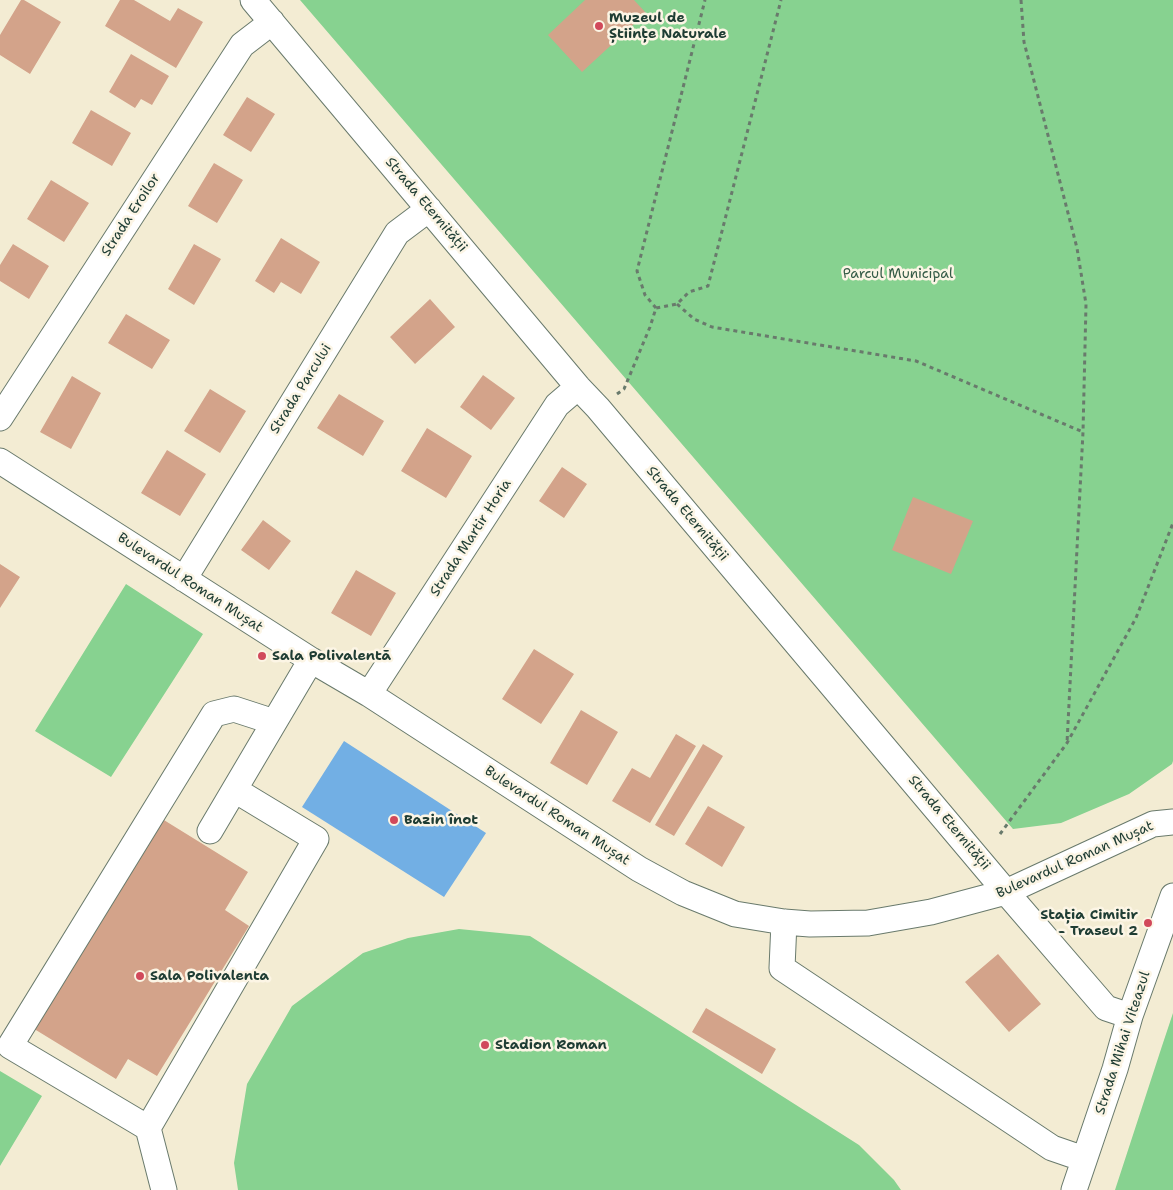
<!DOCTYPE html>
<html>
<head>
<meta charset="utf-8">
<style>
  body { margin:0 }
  canvas { display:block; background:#f3ecd3 }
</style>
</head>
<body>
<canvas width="1173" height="1190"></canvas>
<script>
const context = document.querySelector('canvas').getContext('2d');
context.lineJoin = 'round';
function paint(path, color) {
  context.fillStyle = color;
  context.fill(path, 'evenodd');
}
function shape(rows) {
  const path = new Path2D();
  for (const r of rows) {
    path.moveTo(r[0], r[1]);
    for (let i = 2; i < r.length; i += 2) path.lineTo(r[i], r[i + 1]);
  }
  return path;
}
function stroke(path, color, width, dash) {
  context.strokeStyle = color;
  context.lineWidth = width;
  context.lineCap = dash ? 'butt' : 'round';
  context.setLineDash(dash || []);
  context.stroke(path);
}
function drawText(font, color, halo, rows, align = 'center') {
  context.font = font + ' "Shantell Sans",sans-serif';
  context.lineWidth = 5;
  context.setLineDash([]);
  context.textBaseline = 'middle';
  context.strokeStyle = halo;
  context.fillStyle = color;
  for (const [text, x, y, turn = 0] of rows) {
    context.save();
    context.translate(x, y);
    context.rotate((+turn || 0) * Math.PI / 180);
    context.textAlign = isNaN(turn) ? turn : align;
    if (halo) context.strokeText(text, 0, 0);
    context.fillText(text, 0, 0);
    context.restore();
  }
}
paint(shape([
  [300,0,1173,0,1173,761,1172,764,1129,794,1061,823,1013,829],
  [126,584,203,634,111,777,35,731],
  [459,929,530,936,859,1145,894,1180,901,1190,238,1190,234,1163,247,1084,292,1006,363,953,408,938],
  [1173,1013,1173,1190,1115,1190,1162,1046],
  [0,1071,42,1096,0,1166]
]), '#87d290');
paint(shape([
  [344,741,486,833,444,897,302,807]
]), '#72afe4');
paint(shape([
  [21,0,24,0,61,22,30,74,0,55,0,35],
  [120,0,134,0,170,21,178,8,203,22,176,68,105,26],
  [585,0,634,0,646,13,582,72,548,35],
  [131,54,169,76,152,105,141,99,135,108,109,92],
  [247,97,275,114,251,152,223,135],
  [91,110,131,133,112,166,72,143],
  [214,163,243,180,217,223,188,206],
  [51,180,89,203,64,242,27,219],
  [281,238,320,262,301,294,281,282,274,293,255,281],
  [13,244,49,266,29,299,0,281,0,265],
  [194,244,221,259,194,305,168,289],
  [430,299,455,327,415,364,390,337],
  [126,314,170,340,152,369,108,343],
  [483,375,515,398,491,430,460,407],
  [72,376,101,393,71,449,40,432],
  [210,389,246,411,220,453,184,431],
  [339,394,384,421,363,456,317,428],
  [427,428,472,456,446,498,401,471],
  [167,450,206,474,180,516,141,493],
  [562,467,587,484,564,518,539,501],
  [913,497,973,521,951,574,892,550],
  [263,520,291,541,269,570,241,550],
  [0,564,20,577,0,608],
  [356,570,396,593,371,636,331,613],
  [534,649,574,674,541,724,502,699],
  [581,710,618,732,587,785,550,763],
  [676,734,696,746,650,823,612,801,632,768,650,778],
  [703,744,723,756,674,836,655,825],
  [708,806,745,827,722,867,685,844],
  [159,817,248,872,225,910,249,926,157,1076,128,1059,116,1079,31,1027],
  [998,954,1041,1004,1009,1032,965,982],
  [706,1008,776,1049,762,1074,692,1032]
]), '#d3a38a');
const minor = shape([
  [253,0,578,387,598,408,1006,892,1106,1008,1130,1016],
  [0,418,242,45,272,22],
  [0,461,311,660,369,694,639,869,683,893,735,914,784,922,810,924,868,923,931,912,1006,892,1153,824,1173,822],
  [184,579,397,233,429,209],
  [369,694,557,405,578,387],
  [235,790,316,839,148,1128,10,1046,214,714,234,709,274,722],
  [210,831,311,660],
  [784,922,782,968,1052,1148,1084,1159],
  [148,1128,164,1190],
  [1074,1190,1115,1069,1130,1016,1173,896]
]);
stroke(minor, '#697a6c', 27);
stroke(shape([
  [1021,0,1024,42,1077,248,1086,304,1083,432,1067,743],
  [677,304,694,319,712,327,916,361,1083,432],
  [656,308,645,295,637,271,705,0],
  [617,394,624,389,650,327,656,308,677,304,689,292,708,286,781,0],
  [1000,834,1067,743,1136,618,1173,523]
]), '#697a6c', 3, [4, 4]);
stroke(minor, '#fff', 25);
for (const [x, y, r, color] of [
  [599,26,5,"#d1495b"],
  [262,656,5,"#d1495b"],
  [394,820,5,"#d1495b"],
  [1148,923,5,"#d1495b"],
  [140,976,5,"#d1495b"],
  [485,1045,5,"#d1495b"]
]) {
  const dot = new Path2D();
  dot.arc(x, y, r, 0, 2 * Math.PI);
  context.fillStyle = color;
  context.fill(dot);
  stroke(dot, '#fcf5e5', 2);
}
drawText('bold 14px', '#1f3d34', '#fcf5e5', [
  ["Muzeul de",609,18],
  ["Științe Naturale",609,34],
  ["Sala Polivalentă",272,656],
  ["Bazin înot",404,820],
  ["Stația Cimitir",1138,915,"right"],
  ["- Traseul 2",1138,931,"right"],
  ["Sala Polivalenta",150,976],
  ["Stadion Roman",495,1045]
], 'left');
drawText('14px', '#1f3d34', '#fcf5e5', [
  ["Strada Eternității",426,205,50],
  ["Strada Eroilor",131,215,-57],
  ["Strada Parcului",301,389,-58],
  ["Strada Eternității",687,514,50],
  ["Strada Martir Horia",471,538,-57],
  ["Bulevardul Roman Mușat",190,583,33],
  ["Bulevardul Roman Mușat",557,816,33],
  ["Strada Eternității",949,823,50],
  ["Bulevardul Roman Mușat",1075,860,-24],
  ["Strada Mihai Viteazul",1123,1043,-72]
]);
drawText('14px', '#345b46', '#fcf5e5', [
  ["Parcul Municipal",898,274]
]);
</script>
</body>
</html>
